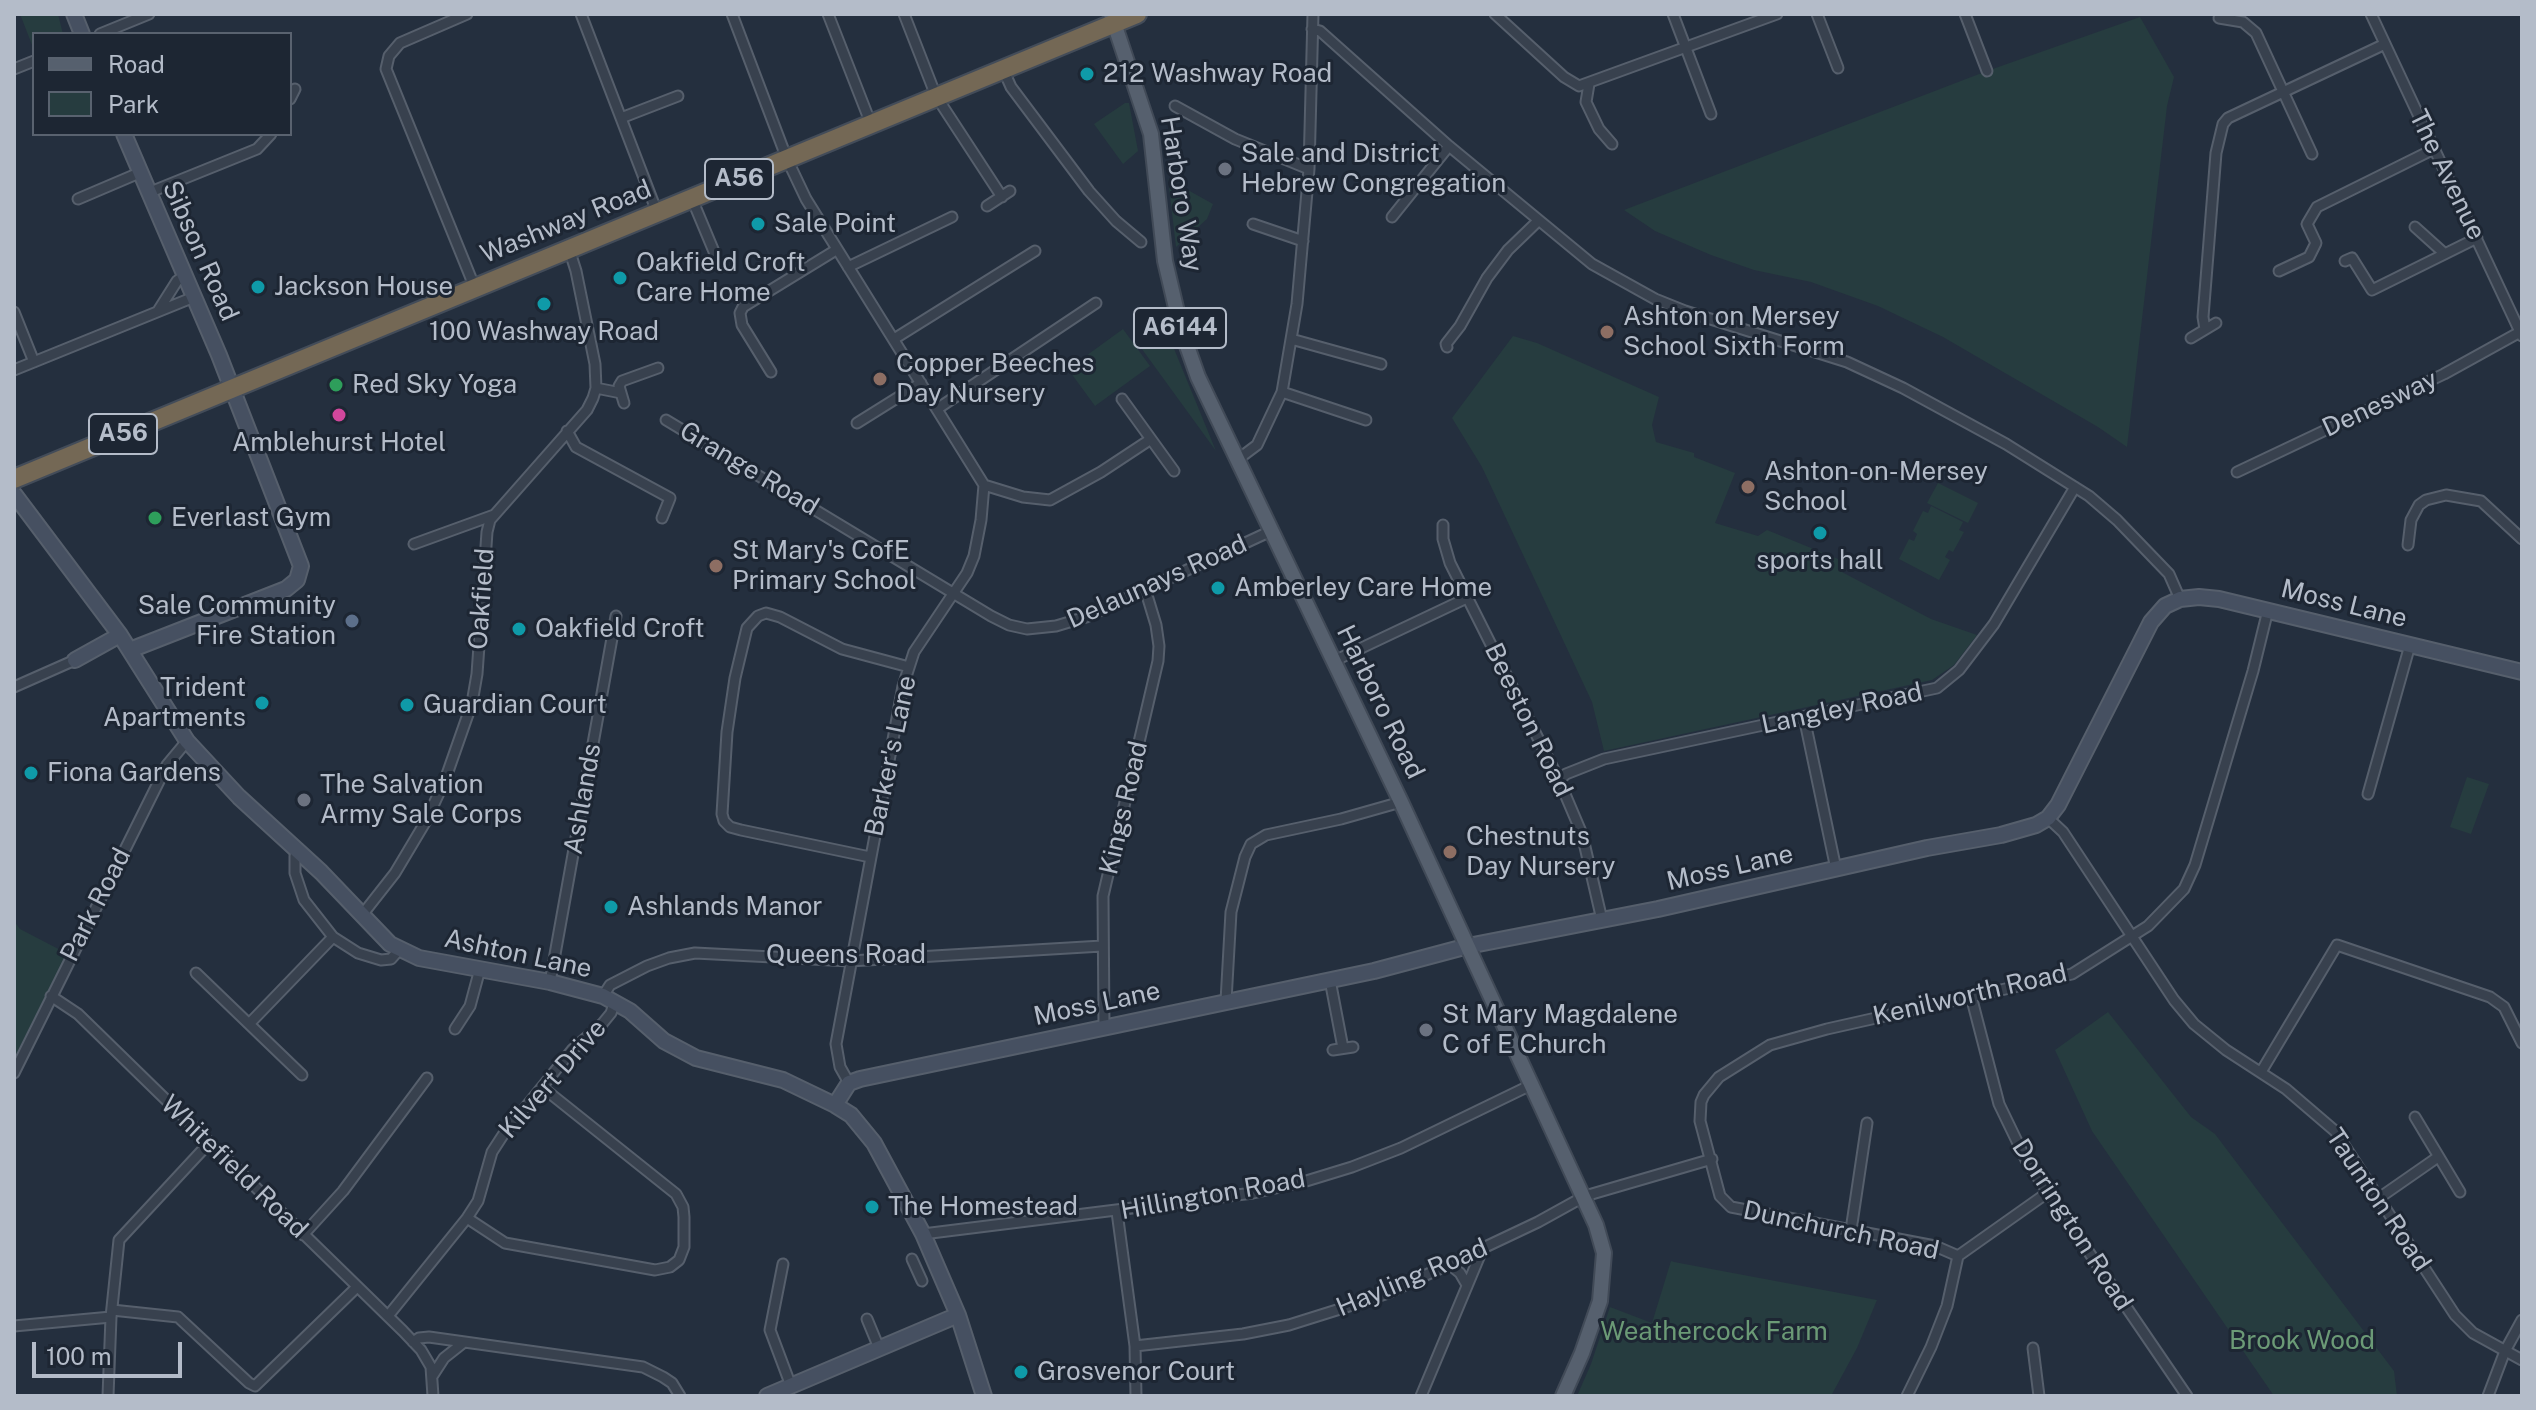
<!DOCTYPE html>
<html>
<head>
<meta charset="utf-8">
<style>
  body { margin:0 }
  #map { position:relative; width:2536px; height:1410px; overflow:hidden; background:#242f3e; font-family:"Public Sans",sans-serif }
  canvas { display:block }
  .frame { position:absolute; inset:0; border:16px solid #b4bcc9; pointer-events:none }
  .legend { position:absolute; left:32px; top:32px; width:260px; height:104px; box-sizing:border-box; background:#1d2633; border:2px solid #59626f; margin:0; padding:10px 14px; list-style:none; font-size:24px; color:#b4bcc9 }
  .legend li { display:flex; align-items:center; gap:16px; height:40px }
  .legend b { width:40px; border:2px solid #59626f }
  .scale { position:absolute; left:32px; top:1342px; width:150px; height:36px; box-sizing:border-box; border:4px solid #b4bcc9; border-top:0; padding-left:10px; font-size:24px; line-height:28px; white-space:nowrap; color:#b4bcc9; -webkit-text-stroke:6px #1d2633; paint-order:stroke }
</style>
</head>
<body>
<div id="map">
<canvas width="2536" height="1410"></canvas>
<div class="frame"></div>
<ul class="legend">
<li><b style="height:10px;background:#56606e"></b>Road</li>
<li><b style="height:22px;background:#263c3f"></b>Park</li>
</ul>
<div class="scale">100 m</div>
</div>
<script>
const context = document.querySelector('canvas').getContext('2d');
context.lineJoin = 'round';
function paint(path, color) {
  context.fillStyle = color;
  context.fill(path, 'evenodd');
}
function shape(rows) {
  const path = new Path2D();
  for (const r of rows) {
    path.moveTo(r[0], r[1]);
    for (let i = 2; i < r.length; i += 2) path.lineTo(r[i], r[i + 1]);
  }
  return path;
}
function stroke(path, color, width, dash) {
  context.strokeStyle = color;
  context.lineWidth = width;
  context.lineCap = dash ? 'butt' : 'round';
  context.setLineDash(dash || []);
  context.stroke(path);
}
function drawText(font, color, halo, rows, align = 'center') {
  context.font = font + ' "Public Sans",sans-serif';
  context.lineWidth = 6;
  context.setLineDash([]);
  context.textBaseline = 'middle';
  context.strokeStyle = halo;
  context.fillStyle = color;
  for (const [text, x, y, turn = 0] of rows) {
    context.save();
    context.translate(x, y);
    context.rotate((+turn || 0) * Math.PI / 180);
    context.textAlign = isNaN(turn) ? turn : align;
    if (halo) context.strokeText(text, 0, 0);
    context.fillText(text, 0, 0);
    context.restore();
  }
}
paint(shape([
  [20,14,58,14,63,34,34,34,34,50],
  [2140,17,2174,77,2167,106,2127,447,2098,427,1943,337,1878,306,1811,282,1754,270,1711,255,1655,231,1624,210,1987,71],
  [1125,103,1129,103,1138,151,1123,164,1094,124],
  [1168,179,1213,204,1207,219,1176,247],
  [1161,317,1216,451,1139,345],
  [1123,329,1150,366,1095,406,1068,369],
  [1513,336,1537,343,1659,397,1652,425,1656,442,1694,453,1694,457,1735,473,1715,523,1758,536,1767,530,1843,561,1840,571,1931,619,1977,635,1954,665,1932,680,1604,751,1592,702,1482,467,1452,418],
  [1938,483,1978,503,1968,523,1927,503],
  [1931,506,1963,522,1959,530,1964,532,1953,552,1949,550,1945,557,1950,560,1939,580,1899,559,1909,539,1914,541,1917,534,1913,531,1923,511,1928,513],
  [2467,777,2489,784,2471,834,2450,827],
  [14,921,20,929,68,954,14,1059],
  [2108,1012,2191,1117,2215,1134,2394,1371,2397,1396,2274,1396,2092,1131,2055,1050],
  [1671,1261,1674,1262,1877,1300,1857,1348,1831,1396,1577,1396,1591,1364,1610,1307,1652,1323]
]), '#263c3f');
const street = shape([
  [467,14,400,43,389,56,386,69,475,288],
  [581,14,657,212],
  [732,14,787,159,806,199,984,485,981,520,974,556,967,573,914,652,903,686,836,1044,840,1067,849,1083],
  [828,14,871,124],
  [904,14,936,96,1002,197],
  [1495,14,1564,77,1579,86,1777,14],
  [1673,14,1711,114],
  [1817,14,1838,68],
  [1965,14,1987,71],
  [2371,14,2522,336],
  [2219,18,2243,22,2256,33,2312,154],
  [1312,29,1320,31,1449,146,1592,264,1655,299,1685,311,1847,362,1903,388,2006,444,2089,496,2117,520,2169,574,2180,599],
  [100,34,149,14],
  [14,69,34,61],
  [1003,69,1011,87,1089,191,1116,221,1141,242],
  [1589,84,1586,102,1599,129,1612,144],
  [290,99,295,89],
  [1175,106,1235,139,1309,169],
  [621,118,678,96],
  [148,193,257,149,271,134],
  [78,199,139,173],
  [692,199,715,254],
  [987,206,1010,191],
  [1392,217,1449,146],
  [1253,224,1303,241],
  [2415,227,2445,254],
  [2345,261,2352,258,2372,290,2477,238],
  [848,267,952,217],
  [2279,271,2309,257,2316,243,2307,224,2317,207,2434,149],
  [158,311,177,281,184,276],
  [14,312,34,362],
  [2205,329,2203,317,2216,153,2223,124,2228,118,2385,44],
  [2191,338,2216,323],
  [894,339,1035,251],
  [1291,339,1381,364],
  [1447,347,1446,344,1460,326,1487,278,1508,250,1538,221],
  [14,370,194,297],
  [771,372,742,325,740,313,743,307,836,250],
  [596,388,621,393],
  [1282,392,1366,420],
  [1122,399,1174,471],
  [624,403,619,386,622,381,658,368],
  [937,409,1096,303],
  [666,420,991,616,1009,625,1027,629,1056,626,1086,617,1271,531],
  [857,423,921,383],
  [567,431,576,447,670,498,662,518],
  [1237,460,1257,445,1282,392,1297,304,1309,169,1313,14],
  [2237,472,2444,374,2520,332],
  [984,485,1023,497,1050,500,1101,472,1151,439],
  [1443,525,1443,539,1450,563,1559,780,1582,834,1602,920],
  [414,544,494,515],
  [2408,545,2411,520,2419,505,2426,500,2446,495,2481,501,2522,539],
  [1334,661,1469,597],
  [14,687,75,660],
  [1804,717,1836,869],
  [1559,780,1566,774,1604,759,1937,688,1959,670,1994,624,2075,487],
  [2368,794,2410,645],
  [2048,818,2063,832,2174,1000,2194,1024,2226,1050,2286,1089,2335,1131,2455,1315,2473,1333,2522,1360],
  [299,852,295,856,295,873,304,900,333,937,358,953,381,960,391,959,399,950],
  [870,857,741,830,730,827,724,821,722,814,727,732,735,678,747,628,758,616,766,613,780,617,842,649,909,667],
  [362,915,395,873,426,821,445,780,472,703,477,674,487,532,490,520,587,410,593,398,596,388,595,364,576,271,569,249],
  [196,973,302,1075],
  [1330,980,1343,1048],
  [550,982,616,616],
  [51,996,78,1014,403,1331,421,1350,431,1367,433,1396],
  [603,996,610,985,647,966,669,958,695,953,850,961,1102,946],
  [1971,996,1999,1104,2026,1160,2187,1396],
  [1226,1001,1231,912,1245,857,1251,844,1266,835,1341,819,1401,802],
  [249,1024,333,937],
  [1104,1027,1103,896,1158,661,1159,646,1156,625,1146,592],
  [455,1029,470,1006,480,969],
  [1333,1050,1353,1047],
  [2261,1072,2337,945,2490,997,2504,1007,2522,1043],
  [14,1073,167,765,187,741],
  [2415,1117,2460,1192],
  [2379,1198,2438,1157],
  [1117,1212,1135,1346,1136,1396],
  [467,1218,505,1243,655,1270,670,1267,679,1260,684,1247,684,1217,683,1207,676,1194,542,1087],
  [1851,1230,1867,1123],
  [923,1234,1253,1193,1303,1182,1352,1167,1401,1148,1533,1084],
  [303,1235,343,1191,427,1078],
  [1958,1256,1935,1246,1731,1207,1720,1196,1700,1121,1701,1102,1704,1095,1719,1077,1770,1045,1827,1029,2072,974,2148,926,2184,889,2195,865,2253,671,2268,610],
  [912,1259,922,1281],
  [783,1264,770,1330,791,1386],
  [1449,1264,1460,1273,1467,1285],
  [112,1310,178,1317,249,1383,255,1386,357,1287],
  [388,1316,467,1218,478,1201,492,1152,503,1135,572,1050,602,1024,611,1013,615,1001],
  [867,1319,879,1348],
  [14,1326,111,1317],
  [413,1342,419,1338,429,1337,643,1367,663,1377,672,1383,680,1396],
  [1135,1346,1243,1334,1289,1325,1340,1309,1388,1293,1538,1222,1585,1196,1712,1159],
  [2033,1348,2039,1396],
  [433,1375,444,1358,463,1343],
  [108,1396,111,1317,119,1240,209,1143],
  [1421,1396,1483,1248],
  [1907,1396,1931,1347,1947,1306,1958,1256,2047,1193],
  [2488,1396,2505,1351,2522,1320]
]);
const secondary = shape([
  [74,14,82,34],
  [124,134,219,355,301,566,297,580,286,589,130,650],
  [14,494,120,635,187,741,239,797,321,872,390,944,419,958,550,982,603,996,630,1011,664,1041,681,1050,696,1058,783,1080,835,1105,851,1115,874,1143,923,1234,958,1315,984,1396],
  [75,660,120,635],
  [835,1105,849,1083,860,1079,1374,971,1468,946,1658,909,1927,848,2001,835,2036,825,2048,818,2058,805,2151,622,2165,606,2180,599,2199,597,2219,599,2522,672],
  [767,1396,958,1315]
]);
const primary = shape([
  [1111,14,1151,134,1165,261,1181,329,1198,377,1401,802,1596,1225,1604,1253,1600,1301,1582,1353,1563,1396]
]);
const highway = shape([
  [14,479,1137,14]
]);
stroke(street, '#565f6c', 13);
stroke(secondary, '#565f6c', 18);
stroke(primary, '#414a57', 18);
stroke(highway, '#434c59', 22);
stroke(street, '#38414e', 9);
stroke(secondary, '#465061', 14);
stroke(primary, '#56606e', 14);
stroke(highway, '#746855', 18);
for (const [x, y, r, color] of [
  [1087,74,8,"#0f9aa8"],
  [1225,169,8,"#6b7280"],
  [758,224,8,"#0f9aa8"],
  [620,278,8,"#0f9aa8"],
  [258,287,8,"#0f9aa8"],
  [544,304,8,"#0f9aa8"],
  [1607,332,8,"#8d6e63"],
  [880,379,8,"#8d6e63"],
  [336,385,8,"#2e9e5b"],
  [339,415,8,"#d1479c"],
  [1748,487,8,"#8d6e63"],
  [155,518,8,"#2e9e5b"],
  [1820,533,8,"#0f9aa8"],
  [716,566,8,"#8d6e63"],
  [1218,588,8,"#0f9aa8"],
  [352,621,8,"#5c6f8a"],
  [519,629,8,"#0f9aa8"],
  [262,703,8,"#0f9aa8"],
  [407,705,8,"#0f9aa8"],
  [31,773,8,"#0f9aa8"],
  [304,800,8,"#6b7280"],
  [1450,852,8,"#8d6e63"],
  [611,907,8,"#0f9aa8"],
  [1426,1030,8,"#6b7280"],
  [872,1207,8,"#0f9aa8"],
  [1021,1372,8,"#0f9aa8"]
]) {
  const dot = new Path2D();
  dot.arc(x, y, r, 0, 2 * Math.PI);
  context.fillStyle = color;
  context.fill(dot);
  stroke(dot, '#1d2633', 3);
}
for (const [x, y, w] of [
  [739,179,68],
  [1180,328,92],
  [123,434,68]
]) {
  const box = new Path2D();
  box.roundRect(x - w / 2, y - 20, w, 40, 6);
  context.fillStyle = '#1d2633';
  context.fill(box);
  stroke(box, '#b4bcc9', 2);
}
drawText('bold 24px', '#b4bcc9', null, [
  ["A56",739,179],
  ["A6144",1180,328],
  ["A56",123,434]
]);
drawText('26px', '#b4bcc9', '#1d2633', [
  ["212 Washway Road",1103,74],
  ["Sale and District",1241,154],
  ["Hebrew Congregation",1241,184],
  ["Sale Point",774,224],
  ["Oakfield Croft",636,263],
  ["Care Home",636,293],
  ["Jackson House",274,287],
  ["Ashton on Mersey",1623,317],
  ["School Sixth Form",1623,347],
  ["100 Washway Road",544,332,"center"],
  ["Copper Beeches",896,364],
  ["Day Nursery",896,394],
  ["Red Sky Yoga",352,385],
  ["Amblehurst Hotel",339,443,"center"],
  ["Ashton-on-Mersey",1764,472],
  ["School",1764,502],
  ["Everlast Gym",171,518],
  ["St Mary's CofE",732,551],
  ["Primary School",732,581],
  ["sports hall",1820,561,"center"],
  ["Amberley Care Home",1234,588],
  ["Sale Community",336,606,"right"],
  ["Fire Station",336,636,"right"],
  ["Oakfield Croft",535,629],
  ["Trident",246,688,"right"],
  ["Apartments",246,718,"right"],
  ["Guardian Court",423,705],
  ["Fiona Gardens",47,773],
  ["The Salvation",320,785],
  ["Army Sale Corps",320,815],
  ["Chestnuts",1466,837],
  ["Day Nursery",1466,867],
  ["Ashlands Manor",627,907],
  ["St Mary Magdalene",1442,1015],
  ["C of E Church",1442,1045],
  ["The Homestead",888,1207],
  ["Grosvenor Court",1037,1372]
], 'left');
drawText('26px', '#b4bcc9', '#1d2633', [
  ["The Avenue",2447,175,64],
  ["Harboro Way",1181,194,81],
  ["Washway Road",566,222,-22],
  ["Sibson Road",200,251,66],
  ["Denesway",2380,404,-25],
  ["Grange Road",749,469,31],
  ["Delaunays Road",1157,582,-24],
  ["Oakfield",482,599,-86],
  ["Moss Lane",2344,604,14],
  ["Harboro Road",1380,702,64],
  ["Langley Road",1842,709,-12],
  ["Beeston Road",1528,720,64],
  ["Barker's Lane",891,756,-78],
  ["Ashlands",583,799,-80],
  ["Kings Road",1124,808,-77],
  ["Moss Lane",1730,868,-13],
  ["Park Road",96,905,-63],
  ["Ashton Lane",518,954,12],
  ["Queens Road",846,955],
  ["Kenilworth Road",1970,995,-13],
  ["Moss Lane",1097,1004,-12],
  ["Kilvert Drive",553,1079,-49],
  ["Whitefield Road",234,1167,44],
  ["Hillington Road",1213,1195,-10],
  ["Taunton Road",2378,1200,56],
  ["Dorrington Road",2072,1225,57],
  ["Dunchurch Road",1841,1231,12],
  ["Hayling Road",1412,1278,-23]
]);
drawText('26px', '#6b9a76', '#1d2633', [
  ["Weathercock Farm",1714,1332],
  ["Brook Wood",2302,1341]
]);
</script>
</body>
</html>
